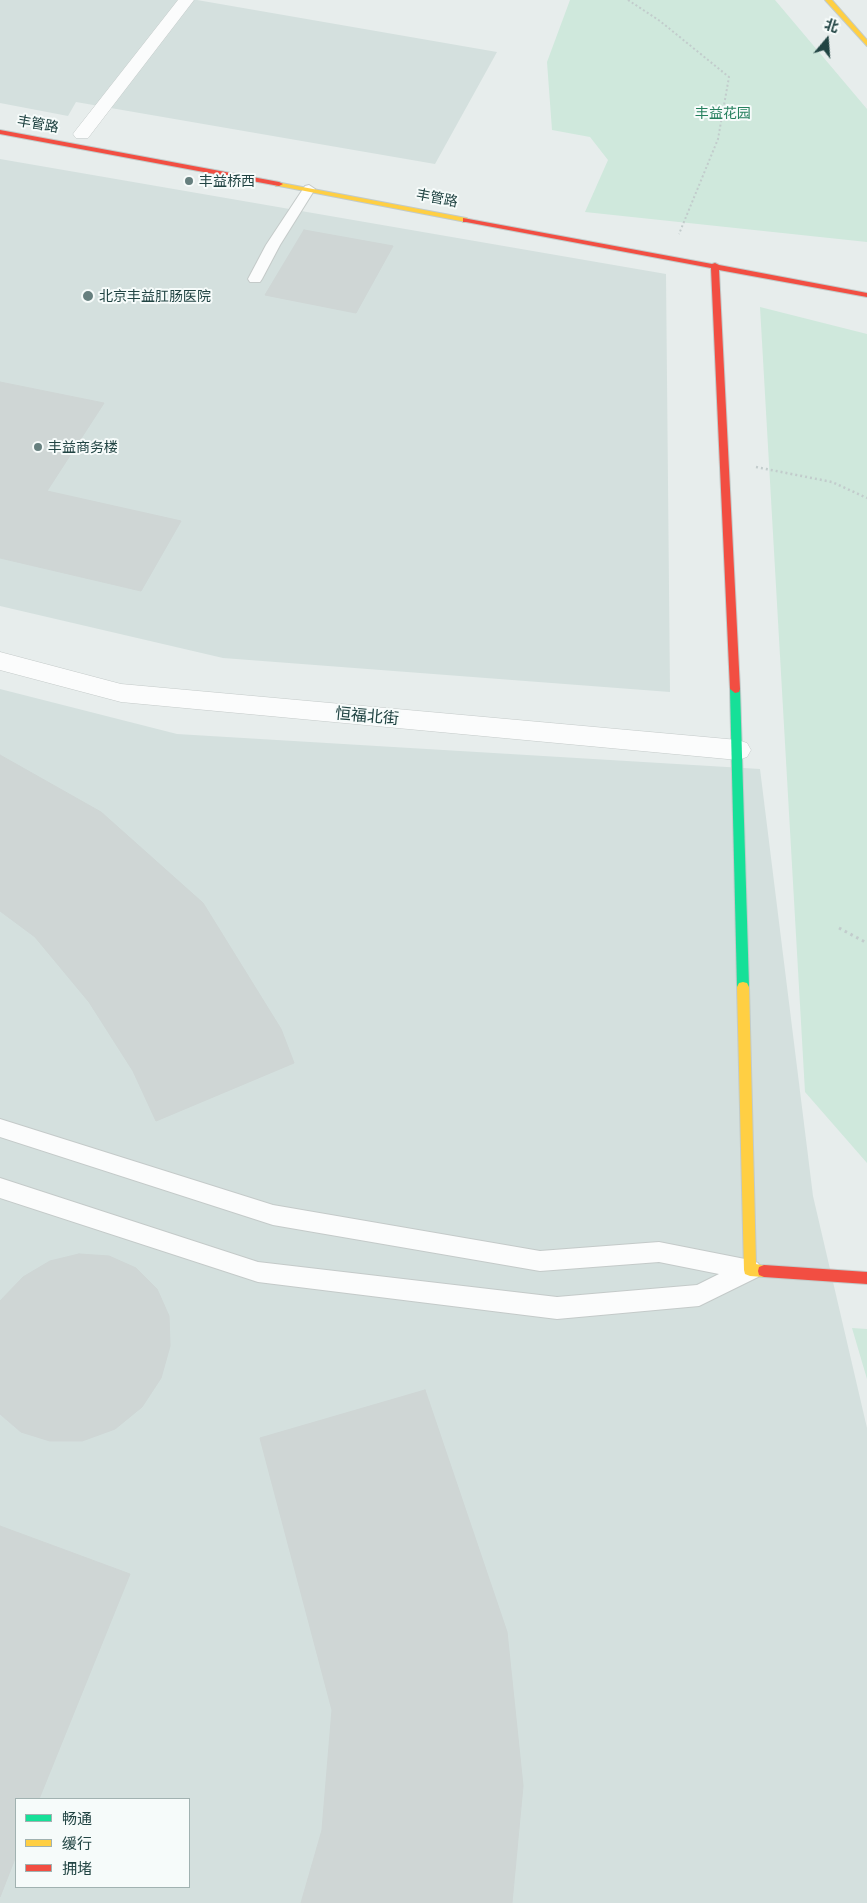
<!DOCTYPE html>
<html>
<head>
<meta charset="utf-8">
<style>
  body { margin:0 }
  #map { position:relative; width:867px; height:1903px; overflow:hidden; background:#e7edec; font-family:Ubuntu,"Noto Sans SC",sans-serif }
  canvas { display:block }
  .legend { position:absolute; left:15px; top:1798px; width:175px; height:90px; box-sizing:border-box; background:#f6fbfa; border:1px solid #a1b2b1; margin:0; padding:6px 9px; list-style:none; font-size:15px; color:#214443 }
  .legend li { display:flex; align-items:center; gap:10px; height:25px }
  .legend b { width:25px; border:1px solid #a1b2b1 }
  .north { position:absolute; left:802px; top:15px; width:50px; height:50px; -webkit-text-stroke:4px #f6fbfa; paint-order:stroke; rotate:18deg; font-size:14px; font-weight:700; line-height:20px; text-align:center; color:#214443 }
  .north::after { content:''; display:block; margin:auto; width:18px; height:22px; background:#214443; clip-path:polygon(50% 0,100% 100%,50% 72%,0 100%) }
</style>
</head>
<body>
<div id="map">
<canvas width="867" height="1903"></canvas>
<ul class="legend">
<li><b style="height:6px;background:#16e098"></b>畅通</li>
<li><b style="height:6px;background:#ffcf43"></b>缓行</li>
<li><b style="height:6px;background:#f24e42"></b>拥堵</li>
</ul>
<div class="north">北</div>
</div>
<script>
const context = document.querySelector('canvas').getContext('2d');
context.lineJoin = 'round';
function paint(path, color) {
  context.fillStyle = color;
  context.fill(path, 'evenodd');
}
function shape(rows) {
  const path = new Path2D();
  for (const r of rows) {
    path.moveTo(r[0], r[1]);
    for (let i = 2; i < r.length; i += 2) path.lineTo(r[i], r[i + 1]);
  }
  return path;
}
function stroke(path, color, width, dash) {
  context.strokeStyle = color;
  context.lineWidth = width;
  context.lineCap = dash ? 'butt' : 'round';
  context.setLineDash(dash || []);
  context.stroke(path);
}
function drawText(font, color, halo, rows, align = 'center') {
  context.font = font + ' Ubuntu,"Noto Sans SC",sans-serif';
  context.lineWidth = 4;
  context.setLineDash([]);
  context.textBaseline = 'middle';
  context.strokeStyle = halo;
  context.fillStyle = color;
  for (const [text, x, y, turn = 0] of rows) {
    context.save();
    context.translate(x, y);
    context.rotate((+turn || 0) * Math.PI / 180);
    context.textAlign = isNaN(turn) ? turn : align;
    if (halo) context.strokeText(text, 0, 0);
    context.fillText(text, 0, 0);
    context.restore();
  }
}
paint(shape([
  [0,0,197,0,497,52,435,164,76,102,68,116,0,103],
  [0,159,666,274,670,692,223,658,0,606],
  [0,689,177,734,760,769,813,1196,867,1428,867,1903,0,1903],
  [16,1799,189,1799,189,1887,16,1887]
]), '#d4e0de');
paint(shape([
  [570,0,775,0,867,109,867,242,585,212,608,160,590,137,552,130,547,62],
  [760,307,867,334,867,1163,805,1092],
  [852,1328,867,1329,867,1379]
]), '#cfe8dc');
const building = shape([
  [304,230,393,246,356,313,265,295,304,230],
  [0,382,104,403,47,491,181,521,141,591,0,558,0,382],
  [0,755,101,812,203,903,281,1029,294,1063,156,1121,133,1071,89,1002,35,937,0,911,0,755],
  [79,1254,109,1256,136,1268,157,1289,169,1316,170,1346,161,1378,142,1407,115,1429,82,1441,50,1441,21,1432,0,1414,0,1301,23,1277,50,1261,79,1254],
  [425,1390,507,1632,523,1786,512,1903,301,1903,322,1830,332,1710,260,1438,425,1390],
  [0,1526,130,1574,39,1799,16,1799,16,1856,0,1897,0,1526]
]);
paint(building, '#cfd6d5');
stroke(building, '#cfd6d5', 1);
const lane = shape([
  [309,185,315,189,280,245,262,279,260,282,250,282,248,279,266,245,305,186,309,185],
  [0,1119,273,1205,540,1251,659,1242,750,1260,758,1263,761,1270,758,1277,699,1306,557,1319,258,1282,0,1198,0,1178,258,1262,557,1297,697,1285,719,1274,659,1262,540,1271,273,1225,0,1137,0,1119]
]);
const street = shape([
  [178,0,194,0,88,138,76,138,73,134,76,130,178,0],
  [0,652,121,684,738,740,747,743,751,750,747,757,738,760,121,702,0,670,0,652]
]);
const fast = shape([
  [735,685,740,689,749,987,747,991,743,992,739,991,737,987,730,689,735,685]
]);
const slow = shape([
  [825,0,832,0,867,40,867,46,825,0],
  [276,182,466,218,470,220,466,222,279,186,276,186,276,182],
  [743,982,747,983,749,987,756,1264,769,1267,770,1271,769,1275,764,1277,750,1276,745,1274,744,1270,737,987,739,983,743,982]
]);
const jam = shape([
  [0,130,279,182,283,184,279,186,0,134,0,130],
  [463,218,712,264,715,263,719,265,867,293,867,297,719,270,740,689,739,692,735,693,730,689,711,268,466,222,463,222,463,218],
  [764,1265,867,1272,867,1284,764,1277,759,1275,758,1271,759,1267,764,1265]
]);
stroke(lane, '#c4cac9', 2);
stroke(street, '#c4cac9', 1);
stroke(fast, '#c2cbca', 2);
stroke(slow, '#c2cbca', 2);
stroke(jam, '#c2cbca', 2);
stroke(shape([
  [628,0,660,21,729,77,718,139,679,234]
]), '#c2cccc', 2, [2, 2.5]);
stroke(shape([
  [756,467,832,482,867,498]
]), '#c2cccc', 2.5, [2, 3]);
stroke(shape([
  [839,928,867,943]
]), '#c2cccc', 3, [2.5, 4]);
paint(lane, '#fbfcfc');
paint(street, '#fbfcfc');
paint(fast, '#16e098');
paint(slow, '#ffcf43');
paint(jam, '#f24e42');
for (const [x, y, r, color] of [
  [189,181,5,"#667f7e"],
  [88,296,6,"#667f7e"],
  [38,447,5,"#667f7e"]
]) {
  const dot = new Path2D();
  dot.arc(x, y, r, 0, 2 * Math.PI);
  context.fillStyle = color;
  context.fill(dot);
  stroke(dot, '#f6fbfa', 2);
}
drawText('14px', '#26805e', '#f6fbfa', [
  ["丰益花园",723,113]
]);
drawText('14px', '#214443', '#f6fbfa', [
  ["丰管路",38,124,10],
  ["丰管路",437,198,11]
]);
drawText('14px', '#214443', '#f6fbfa', [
  ["丰益桥西",199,181],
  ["北京丰益肛肠医院",99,296],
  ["丰益商务楼",48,447]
], 'left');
drawText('16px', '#214443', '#f6fbfa', [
  ["恒福北街",367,716,5]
]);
</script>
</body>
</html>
